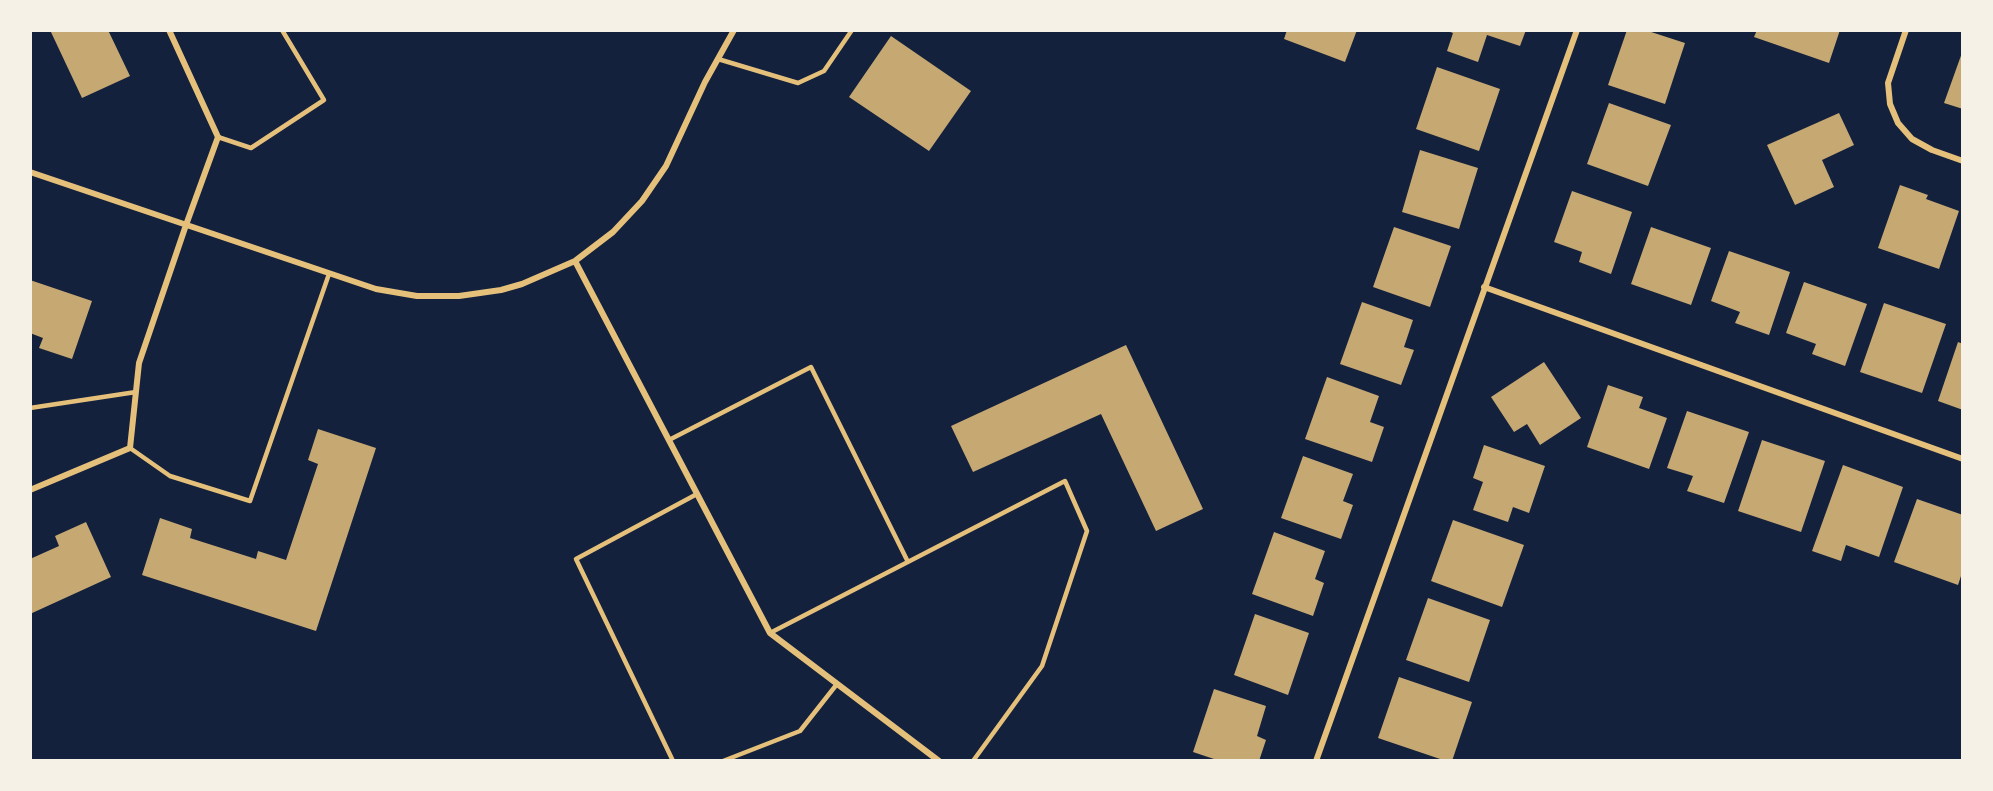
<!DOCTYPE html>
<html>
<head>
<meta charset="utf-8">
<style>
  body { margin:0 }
  #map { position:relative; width:1993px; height:791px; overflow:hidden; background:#14213d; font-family:Manrope,sans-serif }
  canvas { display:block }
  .frame { position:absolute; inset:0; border:32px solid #f6f1e7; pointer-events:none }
</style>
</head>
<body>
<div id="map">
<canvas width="1993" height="791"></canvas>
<div class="frame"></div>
</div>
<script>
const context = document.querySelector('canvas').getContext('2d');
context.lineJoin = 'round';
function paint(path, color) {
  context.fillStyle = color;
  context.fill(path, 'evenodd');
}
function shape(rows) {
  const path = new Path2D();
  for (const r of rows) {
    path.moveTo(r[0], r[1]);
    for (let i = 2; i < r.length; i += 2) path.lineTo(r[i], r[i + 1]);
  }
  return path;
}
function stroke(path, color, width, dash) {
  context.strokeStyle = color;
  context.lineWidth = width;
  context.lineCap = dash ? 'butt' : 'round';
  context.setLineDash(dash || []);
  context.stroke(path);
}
paint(shape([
  [50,30,108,30,130,76,82,98],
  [1287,30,1357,30,1345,62,1284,39],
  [1445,30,1526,30,1520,46,1487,35,1478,62,1447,51,1453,33],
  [1627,30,1645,30,1685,43,1665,104,1608,85],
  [1757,30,1840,30,1829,63,1754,37],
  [891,36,971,91,929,151,849,97],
  [1963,50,1963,109,1944,103],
  [1437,67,1500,89,1479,151,1416,129],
  [1609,103,1671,125,1648,186,1587,164],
  [1839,113,1854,145,1822,160,1834,187,1795,205,1767,145],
  [1420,150,1478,168,1459,229,1402,212],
  [1900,185,1928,195,1926,199,1959,211,1939,269,1878,248],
  [1572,191,1632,212,1611,274,1579,262,1582,252,1554,242],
  [1394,227,1451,246,1430,307,1373,287],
  [1651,227,1711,248,1691,305,1631,284],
  [1729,251,1790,272,1769,335,1735,323,1740,312,1711,301],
  [30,280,92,301,72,359,39,348,43,338,30,333],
  [1804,282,1867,304,1845,366,1812,354,1816,344,1786,333],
  [1362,302,1413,320,1404,347,1414,350,1401,385,1340,364],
  [1884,303,1946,324,1922,393,1860,372],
  [1958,342,1963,344,1963,410,1938,401],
  [1126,345,1203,509,1156,531,1101,414,973,472,951,426],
  [1544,362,1581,418,1540,445,1527,424,1514,432,1491,397],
  [1327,377,1379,396,1370,422,1384,427,1372,462,1305,439],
  [1608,385,1643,397,1639,408,1667,418,1649,469,1587,447],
  [1687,411,1749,432,1724,503,1687,491,1693,476,1667,468],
  [318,429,376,448,316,631,142,575,160,518,192,529,190,538,256,559,258,551,286,560,318,464,308,460],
  [1762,440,1825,461,1801,532,1738,511],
  [1484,445,1545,466,1529,513,1513,507,1508,522,1473,510,1483,482,1473,478],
  [1303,456,1353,474,1343,501,1353,505,1341,539,1281,518],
  [1843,465,1903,487,1879,557,1846,545,1841,561,1812,551],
  [1917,499,1963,515,1963,570,1958,585,1894,562],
  [1453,520,1524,545,1502,607,1431,581],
  [86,522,111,577,30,614,30,559,59,546,55,536],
  [1274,532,1325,551,1315,579,1324,583,1313,616,1252,594],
  [1428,598,1490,620,1469,682,1406,660],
  [1255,614,1309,633,1288,695,1234,675],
  [1399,677,1472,702,1452,761,1446,761,1378,738],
  [1214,689,1266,706,1257,736,1266,740,1259,761,1220,761,1193,752]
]), '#c6a872');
stroke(shape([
  [718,59,798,83,824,71,852,30],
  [218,137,251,148,324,100,282,30],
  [30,408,136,392],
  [669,440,811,367,908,562],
  [130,448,170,476,250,501,329,274],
  [770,633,1065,481,1087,531,1042,666,973,761],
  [673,761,576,559,697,494],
  [723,761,800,731,837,684]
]), '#e5c07b', 4.5);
stroke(shape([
  [1906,30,1888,83,1890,104,1898,123,1912,139,1932,150,1963,161],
  [30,172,376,289,417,296,459,296,501,290,522,284,575,261,613,232,642,201,666,166,705,82,734,30],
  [575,261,770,633,939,761],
  [1484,287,1963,459],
  [30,490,130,448,139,363,186,225,218,137,169,30],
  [1316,761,1577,30]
]), '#e5c07b', 6);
</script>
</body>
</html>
